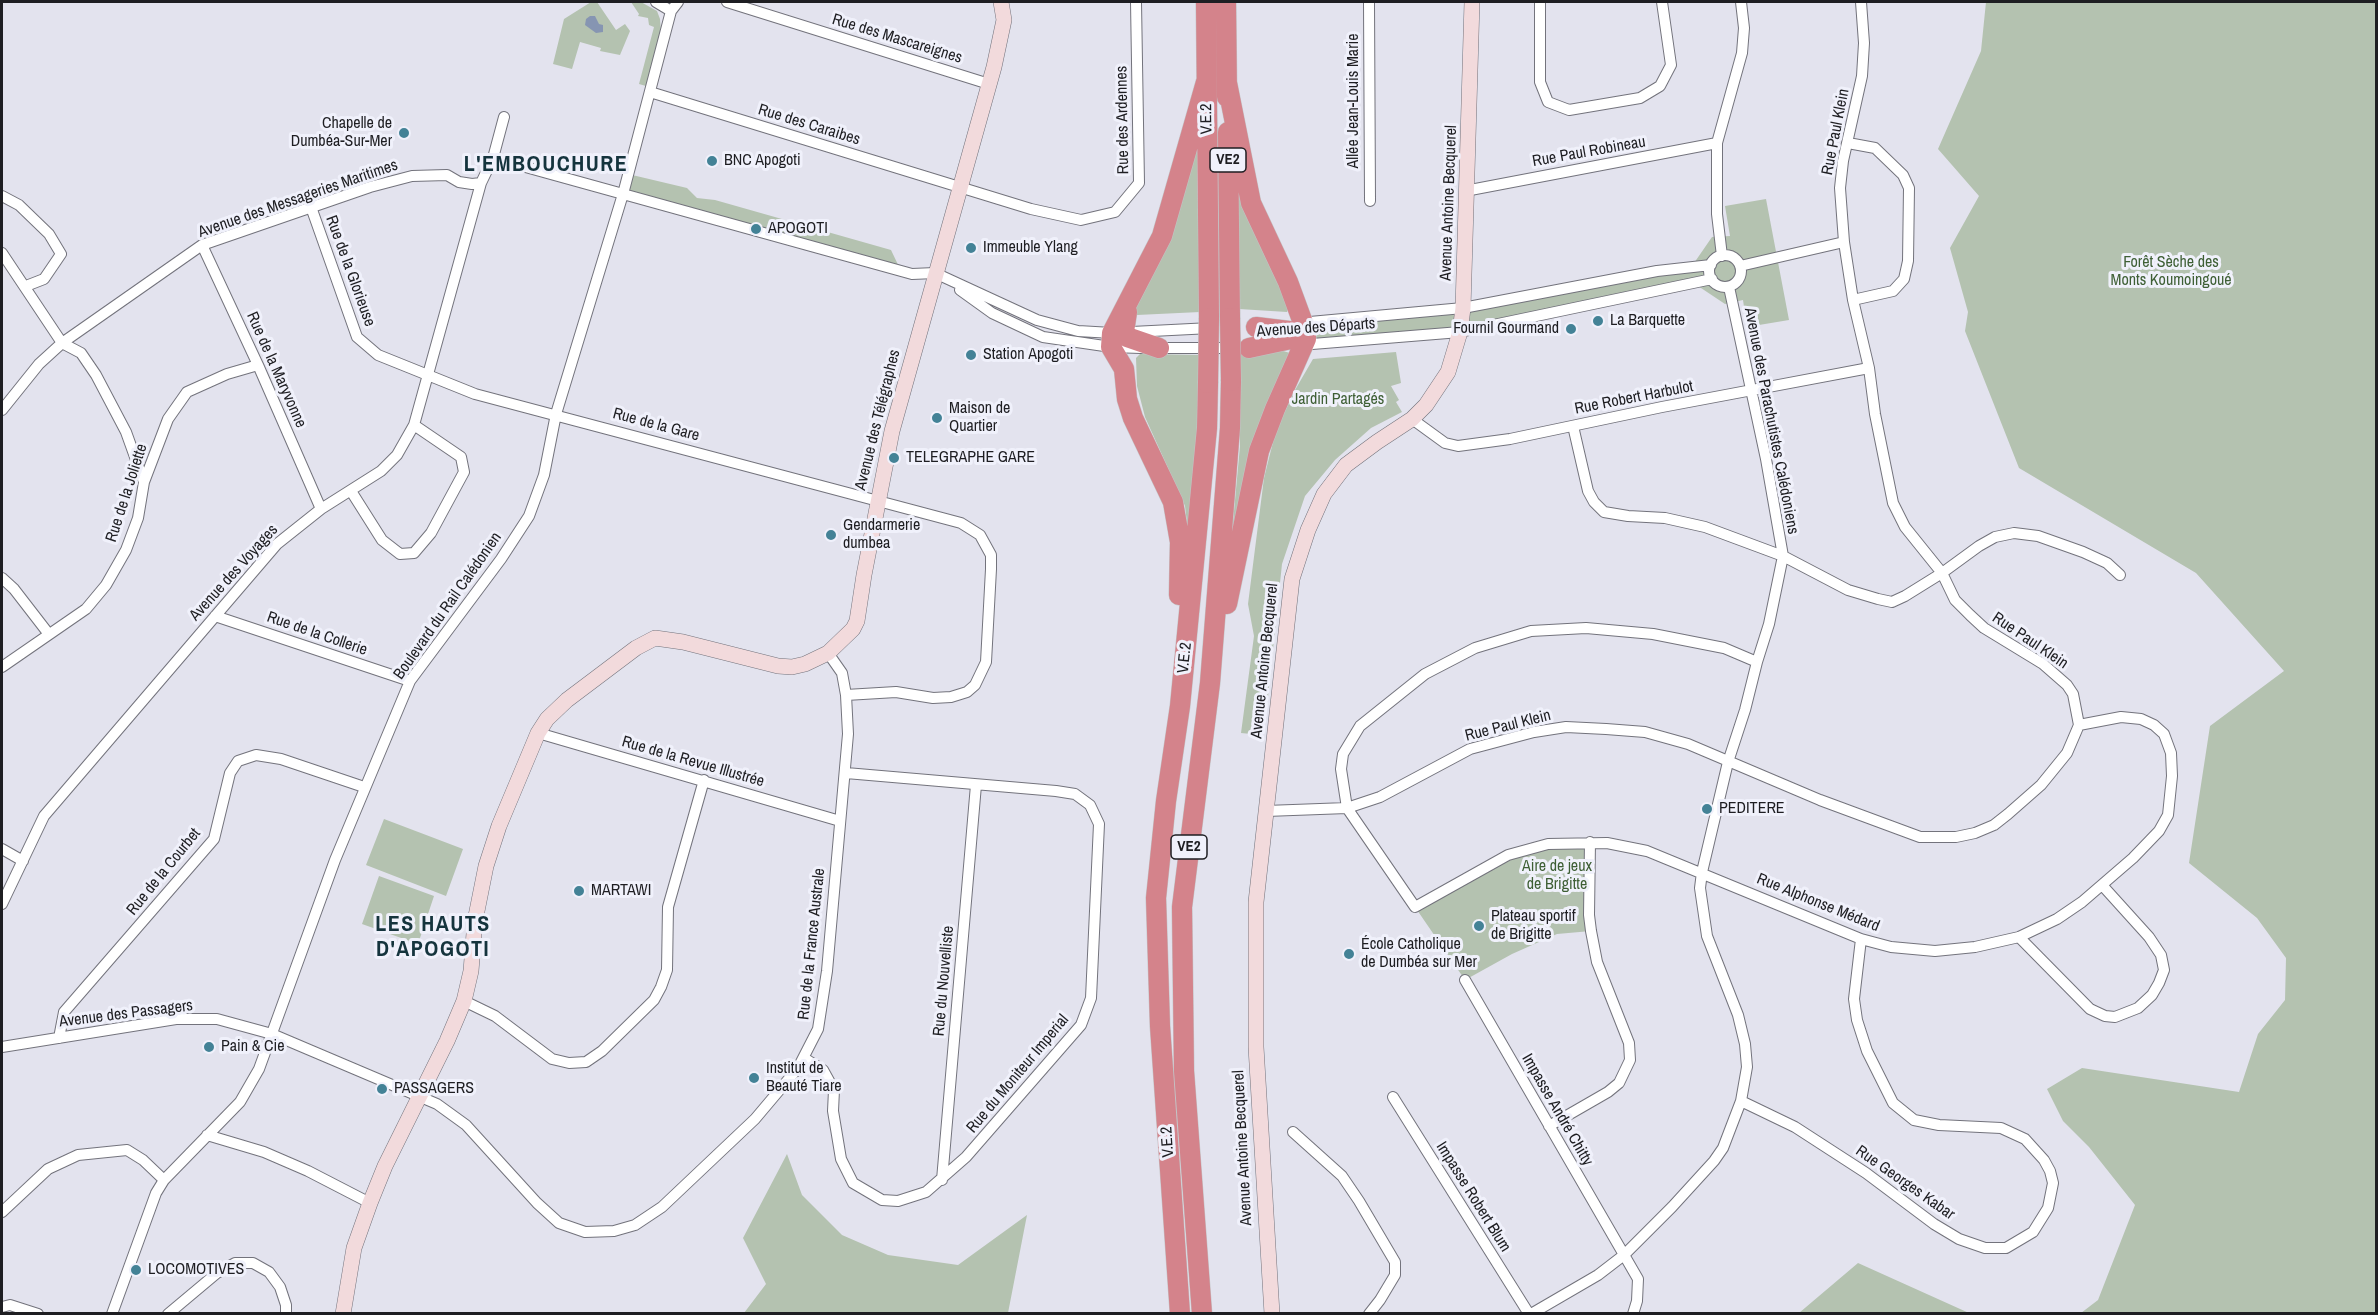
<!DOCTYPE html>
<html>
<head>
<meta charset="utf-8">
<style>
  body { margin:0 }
  #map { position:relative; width:2378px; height:1315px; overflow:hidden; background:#e3e3ee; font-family:"Archivo Narrow",sans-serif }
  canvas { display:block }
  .frame { position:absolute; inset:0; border:3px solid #1e1e22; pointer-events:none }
</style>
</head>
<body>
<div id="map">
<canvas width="2378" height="1315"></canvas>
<div class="frame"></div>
</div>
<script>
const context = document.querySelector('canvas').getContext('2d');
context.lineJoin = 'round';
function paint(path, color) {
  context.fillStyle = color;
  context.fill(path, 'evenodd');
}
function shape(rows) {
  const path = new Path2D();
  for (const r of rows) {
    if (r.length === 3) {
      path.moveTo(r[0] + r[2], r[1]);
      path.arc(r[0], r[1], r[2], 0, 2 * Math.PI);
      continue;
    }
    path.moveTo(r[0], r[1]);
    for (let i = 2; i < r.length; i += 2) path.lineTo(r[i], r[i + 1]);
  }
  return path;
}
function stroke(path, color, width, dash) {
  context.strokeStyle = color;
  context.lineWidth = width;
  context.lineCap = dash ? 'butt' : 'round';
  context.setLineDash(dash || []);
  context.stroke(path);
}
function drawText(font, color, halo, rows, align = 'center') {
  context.font = font + ' "Archivo Narrow",sans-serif';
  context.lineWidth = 6;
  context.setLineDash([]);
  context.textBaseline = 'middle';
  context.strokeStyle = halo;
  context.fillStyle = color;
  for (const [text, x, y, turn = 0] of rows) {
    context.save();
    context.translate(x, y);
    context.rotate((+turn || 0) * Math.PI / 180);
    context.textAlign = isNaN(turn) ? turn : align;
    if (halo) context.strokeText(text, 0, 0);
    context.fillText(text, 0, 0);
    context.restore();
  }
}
paint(shape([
  [591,2,597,2,616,30,625,24,630,31,620,55,600,51,601,48,580,42,572,69,553,64,564,19],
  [631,2,641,2,657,11,660,19,661,32,646,86,639,84,654,27,649,25,648,18,638,16,639,14],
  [1986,2,2376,2,2376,1313,2081,1313,2098,1300,2135,1205,2089,1147,2063,1121,2047,1089,2082,1068,2239,1092,2258,1034,2285,1000,2286,958,2257,918,2189,863,2210,726,2284,671,2196,573,2019,468,1965,331,1968,312,1950,248,1979,196,1938,149,1981,51],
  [1197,147,1200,312,1137,315,1133,310],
  [628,174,687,188,697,198,715,200,891,250,901,271,623,194],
  [1238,182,1289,307,1287,312,1239,309],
  [1766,199,1789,320,1747,327,1743,300,1725,304,1698,286,1529,319,1303,345,1303,323,1463,308,1692,266,1712,237,1730,236,1725,206],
  [1283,351,1290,353,1233,549,1233,522,1240,446,1239,354],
  [1396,352,1401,383,1391,386,1399,400,1396,402,1402,412,1371,428,1335,460,1305,496,1282,564,1267,706,1264,707,1261,735,1241,733,1254,636,1248,604,1264,478,1276,430,1295,390,1313,359],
  [1140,354,1203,355,1189,540,1185,506,1145,417,1137,386,1136,358],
  [384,819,463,849,446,896,366,865],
  [1590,842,1591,931,1557,934,1512,954,1465,980,1415,907,1508,855],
  [379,876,434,896,418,944,362,924],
  [787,1154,802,1195,842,1235,888,1255,958,1265,1027,1215,1008,1313,744,1313,766,1284,743,1238],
  [1858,1263,1969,1313,1799,1313]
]), '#b4c2b0');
paint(shape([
  [590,16,595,16,599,24,603,25,603,32,596,33,585,25,586,19]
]), '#8695b2');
const street = shape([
  [656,2,671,11],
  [727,2,989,84],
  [1369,2,1370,201],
  [1540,2,1540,82,1548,102,1569,110,1640,98,1660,86,1671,65,1662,2],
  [650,92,1031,209,1081,220,1115,212,1139,183,1136,2],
  [1848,143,1875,148,1903,175,1909,188,1908,261,1904,279,1893,291,1853,300],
  [493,158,912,274,935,273,1037,320,1078,331,1112,333,1211,328],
  [1465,191,1717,143],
  [2,196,19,205,49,234,61,254,44,279,26,286],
  [311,207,357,337,378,355,475,394,961,523,980,535,991,555,991,569,986,662,975,685,967,692,951,697,933,698,896,692,846,695],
  [202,245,258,365,321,509],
  [2,253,62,343,81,353,96,375,126,432,144,482],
  [1725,271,16],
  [1722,256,1717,214,1717,143,1742,53,1744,28,1741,2],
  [1740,266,1844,242],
  [960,290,992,313,1043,337,1111,347,1141,348],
  [1299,323,1463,308,1657,271,1711,265],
  [1300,345,1460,332,1712,279],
  [1156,348,1234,348],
  [2,410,39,364,62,343,202,245,370,187,412,176,447,175,459,182,472,184,481,183],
  [1412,419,1445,443,1458,446,1510,439,1662,407,1869,368],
  [1573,426,1588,491,1594,502,1604,512,1628,516,1665,518,1705,527,1783,556,1848,590,1878,599,1892,602,1905,596,1942,573,1979,546,1995,537,2014,533,2038,536,2083,552,2107,563,2120,575],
  [351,491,382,540,400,554,414,553,431,533,464,472,461,457,414,425],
  [2,578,14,589,48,633],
  [215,616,410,681],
  [1757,662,1724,648,1653,634,1586,628,1531,631,1475,648,1425,674,1360,726,1343,754,1341,769,1347,808,1415,907,1508,855,1548,844,1607,843,1647,851,1861,939,1891,947,1935,951,1975,947,2019,937,2057,919,2082,902,2133,858,2159,831,2168,815,2172,776,2171,753,2164,734,2154,725,2141,719,2121,717,2079,725],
  [2,667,86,609,106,585,126,550,138,518,144,482,168,419,187,392,227,374,258,365],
  [538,733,840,821],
  [1266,811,1347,808,1380,797,1470,749,1534,732,1566,727,1606,729,1645,732,1688,744,1820,800,1920,837,1956,837,1975,833,1994,825,2008,814,2041,785,2067,753,2079,725,2073,694,2067,685,2043,664,1984,628,1970,615,1955,600,1942,573,1905,527,1893,503,1875,414,1869,368,1853,300,1844,242,1840,188,1843,161,1862,76,1864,43,1861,2],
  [2,849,23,861],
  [2,904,44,816,277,544,321,509,381,471,397,455,414,425,481,183,493,158,504,117],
  [2019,937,2090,1009,2105,1016,2115,1017,2138,1008,2152,995,2159,983,2164,970,2161,955,2149,937,2102,885],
  [1465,980,1638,1279,1637,1301,1633,1314],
  [464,1001,495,1016,552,1059,569,1063,586,1062,602,1051,654,1000,661,987,667,970,668,907,704,780],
  [59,1038,64,1012,214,839,230,773,238,761,256,755,281,759,364,787],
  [2,1047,176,1019,217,1019,272,1034,437,1104,466,1125,537,1203,559,1223,585,1232,614,1231,635,1225,662,1207,755,1119,798,1068,818,1029,827,971,848,734,846,695,842,673,828,653],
  [804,1058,823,1070,834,1090,833,1111,841,1159,853,1183,882,1200,898,1201,926,1192,966,1157,1081,1025,1091,998,1099,824,1090,805,1075,794,1056,791,846,773],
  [1393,1097,1529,1314],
  [1741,1101,1795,1127,1866,1173,1934,1224,1959,1239,1985,1248,2006,1248,2033,1232,2048,1208,2053,1183,2050,1171,2044,1160,2025,1139,2001,1128,1939,1125,1914,1120,1893,1103,1867,1051,1857,1020,1854,999,1861,939],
  [1549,1126,1608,1092,1619,1083,1630,1060,1629,1043,1597,962,1591,931,1589,915,1590,842],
  [1293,1132,1342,1176,1359,1201,1395,1262,1395,1275,1380,1300,1369,1314],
  [207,1135,264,1152,308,1171,370,1203],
  [942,1180,976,785],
  [2,1212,48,1169,78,1155,127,1150,143,1160,164,1180],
  [2,1307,10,1305,38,1314],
  [112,1314,156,1193,164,1180,240,1102,259,1069,335,860,410,681,501,559,529,516,544,475,556,414,623,194,671,11,678,2],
  [168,1314,217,1273,235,1263,253,1263,269,1272,280,1287,286,1305,286,1314],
  [1531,1314,1598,1275,1624,1255,1672,1207,1714,1161,1723,1148,1741,1101,1747,1067,1745,1044,1738,1015,1707,936,1700,888,1702,872,1728,762,1745,710,1757,662,1769,624,1783,556,1766,459,1729,287]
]);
const secondary = shape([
  [343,1314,354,1248,370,1203,385,1166,447,1041,464,1001,471,971,475,921,486,866,499,826,538,733,547,719,567,700,636,648,655,638,683,642,778,666,792,667,805,664,828,653,853,629,857,621,864,575,892,431,994,67,1004,20,1001,2],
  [1272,1314,1256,1047,1256,902,1292,579,1308,530,1324,494,1346,465,1377,442,1412,419,1426,405,1448,372,1460,332,1463,308,1472,2]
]);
const highway = shape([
  [1206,2,1209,318],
  [1226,2,1227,97],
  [1228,132,1230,318],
  [1127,312,1124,332,1127,337,1159,348],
  [1256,327,1289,331,1300,341],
  [1249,348,1291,339,1296,335,1303,323],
  [1179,595,1180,542,1173,502,1133,418,1127,399,1124,369,1111,347,1112,333,1162,236,1206,82],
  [1227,604,1259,451,1275,409,1306,339,1306,331,1288,282,1251,203,1227,83],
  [1180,1314,1160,1026,1156,898,1166,801,1180,706,1207,428,1208,383],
  [1202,1314,1184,1071,1182,907,1210,683,1230,428,1231,381]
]);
stroke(street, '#73737c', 12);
stroke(secondary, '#73737c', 16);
stroke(highway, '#c4c4c6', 21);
stroke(street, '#fff', 10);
stroke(secondary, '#f2dadc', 15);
stroke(highway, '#d4838b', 20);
const highwayBridge = shape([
  [1230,318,1231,381],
  [1208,383,1209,318]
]);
stroke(highwayBridge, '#c4c4c6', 21, []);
stroke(highwayBridge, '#d4838b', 20);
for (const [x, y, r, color] of [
  [404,133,6,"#438296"],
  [712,161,6,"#438296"],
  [756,229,6,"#438296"],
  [971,248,6,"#438296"],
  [1598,321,6,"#438296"],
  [1571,329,6,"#438296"],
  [971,355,6,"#438296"],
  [937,418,6,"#438296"],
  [894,458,6,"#438296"],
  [831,535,6,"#438296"],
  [1707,809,6,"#438296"],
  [579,891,6,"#438296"],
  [1479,926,6,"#438296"],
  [1349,954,6,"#438296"],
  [209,1047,6,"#438296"],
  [754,1078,6,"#438296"],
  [382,1089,6,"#438296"],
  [136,1270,6,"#438296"]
]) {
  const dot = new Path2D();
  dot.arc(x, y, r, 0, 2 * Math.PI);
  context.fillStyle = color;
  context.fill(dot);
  stroke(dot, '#f0f1fb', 2);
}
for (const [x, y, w] of [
  [1228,160,36],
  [1189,847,36]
]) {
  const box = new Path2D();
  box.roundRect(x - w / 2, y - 12, w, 24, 4.5);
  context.fillStyle = '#f0f1fb';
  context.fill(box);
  stroke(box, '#1e1e22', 1.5);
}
drawText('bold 15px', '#1e1e22', null, [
  ["VE2",1228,160],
  ["VE2",1189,847]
]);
drawText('16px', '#1e1e22', '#f0f1fb', [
  ["Rue des Mascareignes",897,39,17],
  ["Allée Jean-Louis Marie",1354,101,-90],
  ["V.E.2",1207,119,-91],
  ["Rue des Ardennes",1123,120,-91],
  ["Rue des Caraibes",809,125,17],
  ["Rue Paul Klein",1836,132,-79],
  ["Rue Paul Robineau",1589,152,-10],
  ["Avenue des Messageries Maritimes",298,199,-19],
  ["Avenue Antoine Becquerel",1449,203,-88],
  ["Rue de la Glorieuse",350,271,70],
  ["Avenue des Départs",1316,328,-4],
  ["Rue de la Maryvonne",276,370,66],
  ["Rue Robert Harbulot",1634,398,-11],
  ["Avenue des Télégraphes",878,420,-76],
  ["Avenue des Parachutistes Calédoniens",1771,421,79],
  ["Rue de la Gare",656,425,15],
  ["Rue de la Joliette",127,493,-72],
  ["Avenue des Voyages",234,573,-48],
  ["Boulevard du Rail Calédonien",448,606,-55],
  ["Rue de la Collerie",317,634,19],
  ["Rue Paul Klein",2030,641,34],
  ["V.E.2",1185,658,-84],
  ["Avenue Antoine Becquerel",1265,661,-84],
  ["Rue Paul Klein",1508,726,-14],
  ["Rue de la Revue Illustrée",693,762,16],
  ["Rue de la Courbet",164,872,-51],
  ["Rue Alphonse Médard",1818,903,22],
  ["Rue de la France Australe",812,944,-84],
  ["Rue du Nouvelliste",944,981,-85],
  ["Avenue des Passagers",126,1014,-7],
  ["Rue du Moniteur Imperial",1018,1074,-50],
  ["Impasse André Chitty",1557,1110,60],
  ["V.E.2",1168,1142,-94],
  ["Avenue Antoine Becquerel",1243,1148,-93],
  ["Rue Georges Kabar",1905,1183,35],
  ["Impasse Robert Blum",1473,1197,58]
]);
drawText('16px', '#1e1e22', '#f0f1fb', [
  ["Chapelle de",392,124,"right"],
  ["Dumbéa-Sur-Mer",392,142,"right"],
  ["BNC Apogoti",724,161],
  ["APOGOTI",768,229],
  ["Immeuble Ylang",983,248],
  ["La Barquette",1610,321],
  ["Fournil Gourmand",1559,329,"right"],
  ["Station Apogoti",983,355],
  ["Maison de",949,409],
  ["Quartier",949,427],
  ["TELEGRAPHE GARE",906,458],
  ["Gendarmerie",843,526],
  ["dumbea",843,544],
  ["PEDITERE",1719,809],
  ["MARTAWI",591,891],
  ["Plateau sportif",1491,917],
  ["de Brigitte",1491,935],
  ["École Catholique",1361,945],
  ["de Dumbéa sur Mer",1361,963],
  ["Pain & Cie",221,1047],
  ["Institut de",766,1069],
  ["Beauté Tiare",766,1087],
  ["PASSAGERS",394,1089],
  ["LOCOMOTIVES",148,1270]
], 'left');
drawText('16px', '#3e5f35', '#f0f1fb', [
  ["Forêt Sèche des",2171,263],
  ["Monts Koumoingoué",2171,281],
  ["Jardin Partagés",1338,400],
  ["Aire de jeux",1557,867],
  ["de Brigitte",1557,885]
]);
context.letterSpacing = '1.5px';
drawText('bold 22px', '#15343d', '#f0f1fb', [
  ["L'EMBOUCHURE",546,165],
  ["LES HAUTS",433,925],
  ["D'APOGOTI",433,950]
]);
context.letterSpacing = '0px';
</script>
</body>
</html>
